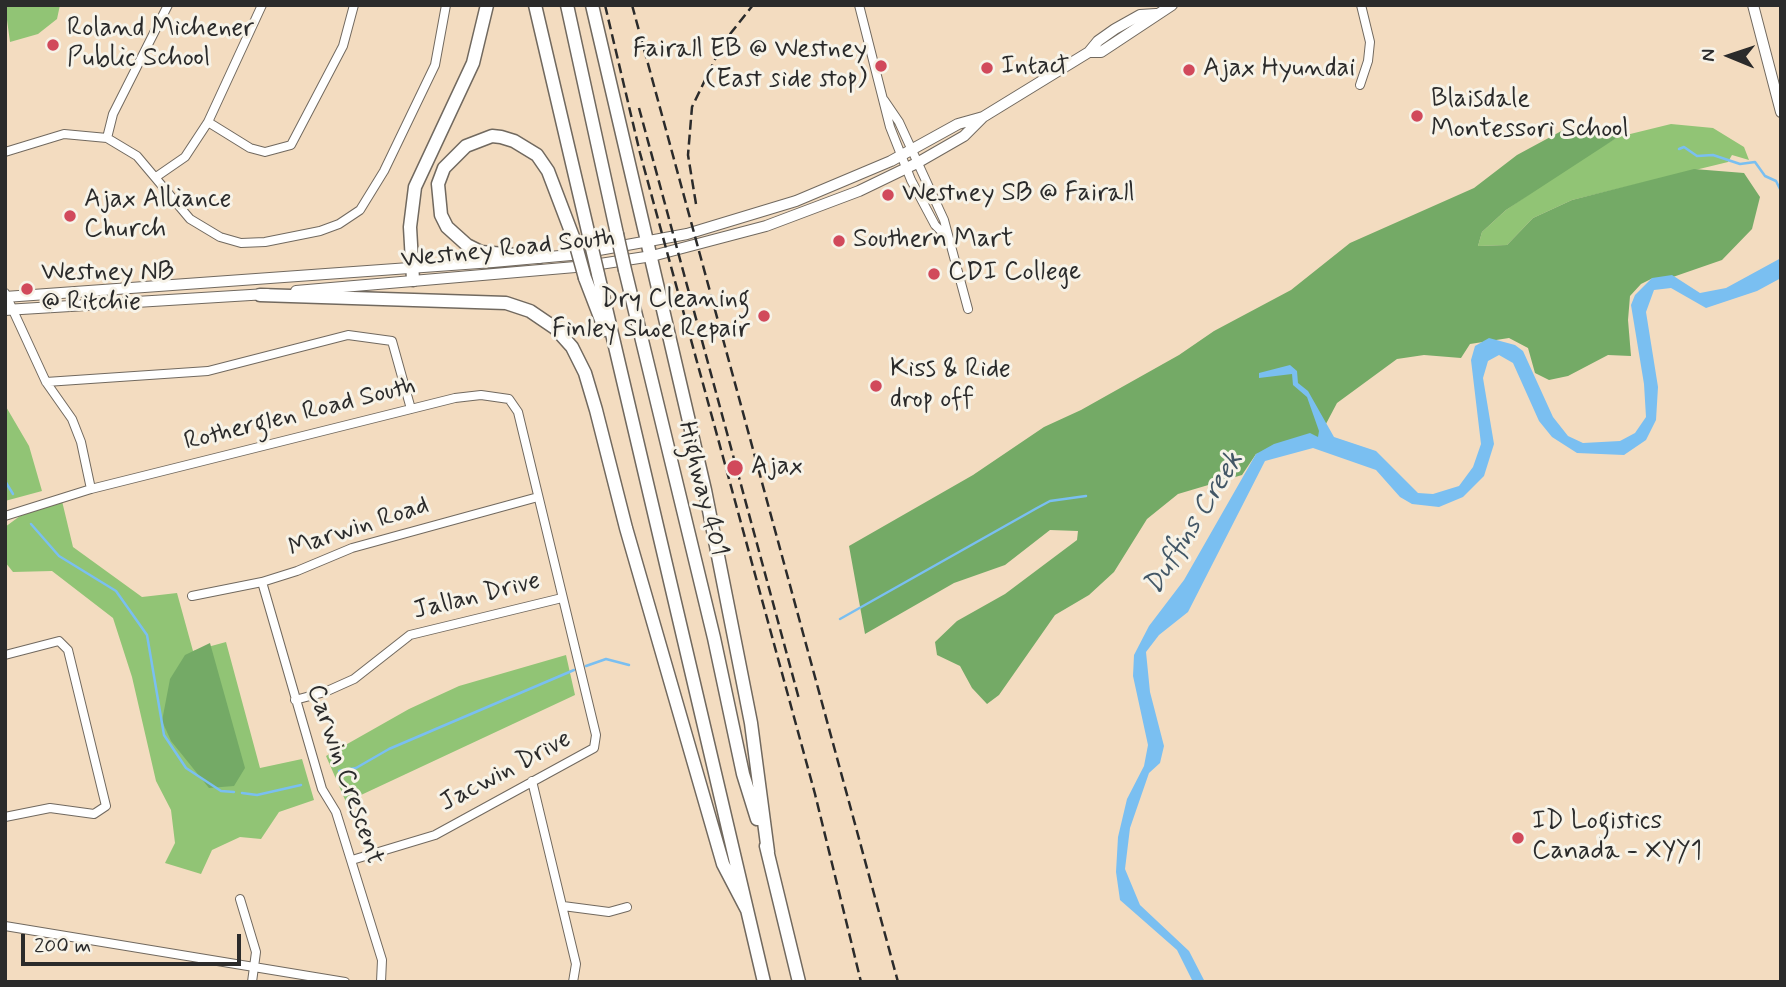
<!DOCTYPE html>
<html>
<head>
<meta charset="utf-8">
<style>
  body { margin:0 }
  #map { position:relative; width:1786px; height:987px; overflow:hidden; background:#f3dcc0; font-family:Mynerve,sans-serif }
  canvas { display:block }
  .frame { position:absolute; inset:0; border:7px solid #2b2b2b; pointer-events:none }
  .north { position:absolute; left:1695px; top:21px; width:70px; height:70px; -webkit-text-stroke:5px #f7f3e8; paint-order:stroke; rotate:272deg; font-size:19px; font-weight:700; line-height:28px; text-align:center; color:#2b2b2b }
  .north::after { content:''; display:block; margin:auto; width:24px; height:32px; background:#2b2b2b; clip-path:polygon(50% 0,100% 100%,50% 72%,0 100%) }
  .scale { position:absolute; left:21px; top:934px; width:220px; height:32px; box-sizing:border-box; border:4px solid #2b2b2b; border-top:0; padding-left:9px; font-size:21px; line-height:24px; white-space:nowrap; color:#2b2b2b; -webkit-text-stroke:5px #f7f3e8; paint-order:stroke }
</style>
</head>
<body>
<div id="map">
<canvas width="1786" height="987"></canvas>
<div class="frame"></div>
<div class="north">N</div>
<div class="scale">200 m</div>
</div>
<script>
const context = document.querySelector('canvas').getContext('2d');
context.lineJoin = 'round';
function paint(path, color) {
  context.fillStyle = color;
  context.fill(path, 'evenodd');
}
function shape(rows) {
  const path = new Path2D();
  for (const r of rows) {
    path.moveTo(r[0], r[1]);
    for (let i = 2; i < r.length; i += 2) path.lineTo(r[i], r[i + 1]);
  }
  return path;
}
function stroke(path, color, width, dash) {
  context.strokeStyle = color;
  context.lineWidth = width;
  context.lineCap = dash ? 'butt' : 'round';
  context.setLineDash(dash || []);
  context.stroke(path);
}
function drawText(font, color, halo, rows, align = 'center') {
  context.font = font + ' Mynerve,sans-serif';
  context.lineWidth = 6;
  context.setLineDash([]);
  context.textBaseline = 'middle';
  context.strokeStyle = halo;
  context.fillStyle = color;
  for (const [text, x, y, turn = 0] of rows) {
    context.save();
    context.translate(x, y);
    context.rotate((+turn || 0) * Math.PI / 180);
    context.textAlign = isNaN(turn) ? turn : align;
    if (halo) context.strokeText(text, 0, 0);
    context.fillText(text, 0, 0);
    context.restore();
  }
}
paint(shape([
  [5,5,60,5,57,19,38,34,10,42],
  [1671,124,1713,128,1744,147,1749,160,1732,155,1728,162,1572,200,1533,218,1507,245,1478,246,1482,232,1506,210,1577,161,1618,137],
  [5,405,29,446,42,491,5,501],
  [62,501,73,547,142,597,177,593,193,651,226,642,260,768,302,759,314,800,279,812,261,839,240,837,212,850,201,874,165,863,175,843,171,810,156,781,132,677,113,618,52,571,13,572,5,562,5,527,20,516],
  [566,655,575,695,346,802,326,756,409,709,459,686]
]), '#91c475');
paint(shape([
  [1567,128,1588,128,1618,137,1506,210,1482,232,1478,246,1507,245,1533,218,1572,200,1694,169,1744,173,1760,197,1752,229,1722,260,1670,278,1653,278,1641,284,1630,296,1628,320,1631,356,1608,355,1568,376,1549,380,1535,373,1528,348,1509,338,1470,344,1461,358,1424,355,1397,359,1337,403,1318,439,1256,454,1242,475,1178,494,1147,519,1114,572,1089,595,1055,615,999,695,987,704,972,688,960,666,937,655,935,642,957,621,1005,594,1077,540,1078,531,1050,530,1005,565,954,583,865,634,849,546,973,475,1044,427,1081,410,1179,355,1214,331,1291,290,1350,243,1474,188,1517,155],
  [210,643,245,768,234,786,209,788,171,741,162,721,170,679,185,655]
]), '#74aa66');
paint(shape([
  [1781,258,1781,278,1757,291,1706,308,1671,288,1654,290,1646,312,1658,387,1656,420,1646,440,1624,455,1577,453,1552,437,1539,421,1513,363,1499,355,1488,361,1483,378,1494,444,1484,476,1463,497,1439,507,1412,504,1400,497,1376,470,1313,448,1265,461,1188,612,1159,635,1146,652,1150,692,1164,746,1160,763,1149,773,1130,828,1125,869,1140,905,1189,951,1205,982,1193,982,1177,950,1120,900,1116,872,1118,837,1127,799,1144,766,1148,745,1133,676,1134,655,1149,626,1184,580,1256,454,1274,444,1310,433,1318,437,1319,431,1307,397,1293,385,1292,374,1259,378,1259,373,1290,365,1297,371,1298,383,1308,391,1334,437,1376,451,1418,493,1433,494,1459,486,1473,467,1481,444,1471,360,1475,346,1489,338,1515,345,1523,351,1553,417,1568,436,1583,443,1620,441,1635,433,1646,417,1644,384,1631,305,1635,295,1652,278,1672,275,1700,293,1726,288]
]), '#7abff1');
stroke(shape([
  [1679,149,1684,147,1697,156,1713,155,1740,164,1755,162,1765,176,1776,181,1781,191],
  [5,481,13,494],
  [31,524,59,556,116,591,147,635,164,735,186,768,221,791,234,792],
  [840,619,1037,508,1050,501,1086,496],
  [586,666,606,659,629,665],
  [339,771,356,768,389,749,574,670],
  [242,793,257,795,301,785]
]), '#7abff1', 2.5);
const minor = shape([
  [859,5,890,127,911,180,935,225,946,236],
  [1360,85,1368,61,1370,42,1361,5],
  [884,100,899,122,944,220,968,309],
  [208,122,250,148,265,152,291,145,343,46,354,5],
  [107,138,113,114,168,5],
  [5,152,64,134,107,138,137,156,190,219,220,237,241,243,265,242,320,231,339,224,360,210,384,171,435,65,446,5],
  [156,177,185,157,208,122,262,5],
  [5,293,46,382,72,419,81,442,91,489],
  [46,382,208,371,348,335,392,341,411,409],
  [5,516,91,489,455,398,481,395,509,399,518,412,596,735,594,748,435,835,352,860],
  [262,582,322,789,336,812,382,960,381,982],
  [192,596,262,582,297,571,352,548,538,497],
  [5,655,59,641,68,650,106,806,94,814,50,808,5,817],
  [295,700,325,692,354,679,410,635,562,598],
  [532,781,576,964,573,982],
  [240,899,256,952,252,982],
  [563,906,609,912,627,907],
  [5,926,345,982]
]);
const major = shape([
  [1753,5,1781,112],
  [1089,52,1101,52,1172,5],
  [296,291,587,266,652,256,766,226,859,191,917,163,964,136,983,117,1089,52,1098,41,1115,29,1140,15,1156,14],
  [5,297,493,262,571,255,649,241,687,234,796,201,891,161,958,124,983,117],
  [5,310,267,294]
]);
const highway = shape([
  [535,5,590,240],
  [567,5,617,234],
  [592,5,705,490,751,723,768,852],
  [539,257,481,252,467,245,447,227,441,215,438,184,444,168,466,146,492,136,501,137,514,141,537,155,548,171,575,242],
  [625,270,714,638,743,774,757,819],
  [598,274,764,982],
  [585,278,605,330],
  [413,280,410,227,415,187,473,63,487,5],
  [260,295,506,303,530,311,555,328,572,347,585,373,596,410,626,528,723,864,747,910],
  [766,846,799,982]
]);
stroke(minor, '#71695f', 10);
stroke(major, '#71695f', 12);
stroke(highway, '#71695f', 15);
stroke(minor, '#fff', 8);
stroke(major, '#fff', 10);
stroke(highway, '#fff', 12);
stroke(shape([
  [605,5,640,153,815,794,861,982],
  [632,5,898,982],
  [639,108,799,699],
  [696,204,688,155,692,107,723,43,753,5]
]), '#2b2b2b', 2.5, [10, 5]);
const highwayBridge = shape([
  [617,234,625,270],
  [590,240,598,274],
  [575,242,585,278]
]);
stroke(highwayBridge, '#71695f', 15, []);
stroke(highwayBridge, '#fff', 12);
for (const [x, y, r, color] of [
  [53,45,7,"#d1495b"],
  [881,66,7,"#d1495b"],
  [987,68,7,"#d1495b"],
  [1189,70,7,"#d1495b"],
  [1417,116,7,"#d1495b"],
  [888,195,7,"#d1495b"],
  [70,216,7,"#d1495b"],
  [839,241,7,"#d1495b"],
  [934,274,7,"#d1495b"],
  [27,289,7,"#d1495b"],
  [764,316,7,"#d1495b"],
  [876,386,7,"#d1495b"],
  [735,468,9,"#d1495b"],
  [1518,838,7,"#d1495b"]
]) {
  const dot = new Path2D();
  dot.arc(x, y, r, 0, 2 * Math.PI);
  context.fillStyle = color;
  context.fill(dot);
  stroke(dot, '#f7f3e8', 2.5);
}
drawText('26px', '#2b2b2b', '#f7f3e8', [
  ["Roland Michener",67,30],
  ["Public School",67,60],
  ["Fairall EB @ Westney",867,51,"right"],
  ["(East side stop)",867,81,"right"],
  ["Intact",1001,68],
  ["Ajax Hyundai",1203,70],
  ["Blaisdale",1431,101],
  ["Montessori School",1431,131],
  ["Westney SB @ Fairall",902,195],
  ["Ajax Alliance",84,201],
  ["Church",84,231],
  ["Southern Mart",853,241],
  ["Westney NB",41,274],
  ["@ Ritchie",41,304],
  ["CDI College",948,274],
  ["Dry Cleaning",750,301,"right"],
  ["Finley Shoe Repair",750,331,"right"],
  ["Kiss & Ride",890,371],
  ["drop off",890,401],
  ["Ajax",751,468],
  ["ID Logistics",1532,823],
  ["Canada - XYY1",1532,853]
], 'left');
drawText('26px', '#2b2b2b', '#f7f3e8', [
  ["Westney Road South",508,250,-6],
  ["Rotherglen Road South",300,415,-14],
  ["Highway 401",701,489,76],
  ["Marwin Road",359,528,-18],
  ["Jallan Drive",477,597,-14],
  ["Jacwin Drive",506,772,-28],
  ["Carwin Crescent",344,775,71]
]);
drawText('italic 28px', '#435766', '#f7f3e8', [
  ["Duffins Creek",1195,524,-58]
]);
</script>
</body>
</html>
